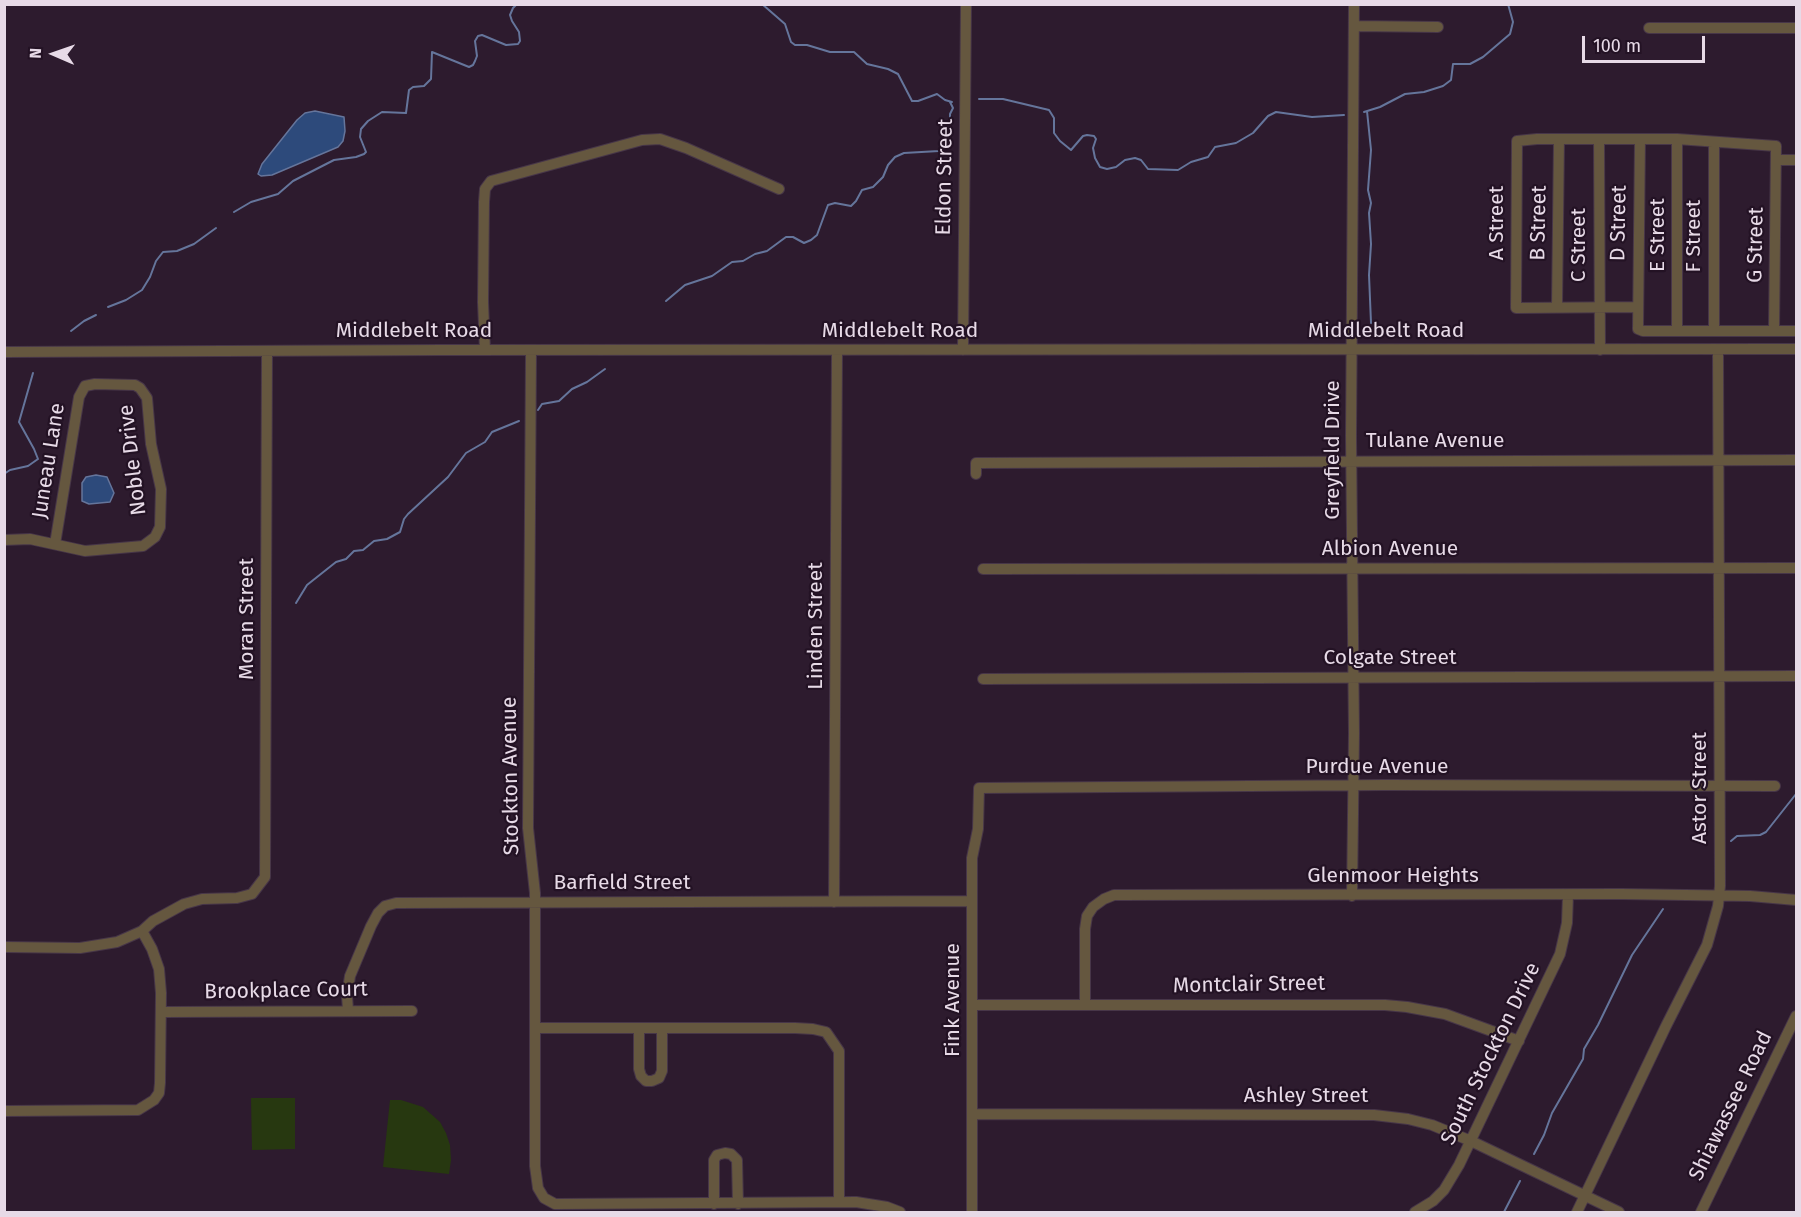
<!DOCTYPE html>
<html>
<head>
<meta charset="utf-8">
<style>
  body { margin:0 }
  #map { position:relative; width:1801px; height:1217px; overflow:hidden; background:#2d1b2e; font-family:"Fira Sans",sans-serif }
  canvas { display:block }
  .frame { position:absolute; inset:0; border:6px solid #e7dae7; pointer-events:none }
  .north { position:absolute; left:24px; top:24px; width:60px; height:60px; -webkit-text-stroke:4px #231224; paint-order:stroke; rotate:272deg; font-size:16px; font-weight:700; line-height:24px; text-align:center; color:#e7dae7 }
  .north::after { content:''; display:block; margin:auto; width:21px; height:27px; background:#e7dae7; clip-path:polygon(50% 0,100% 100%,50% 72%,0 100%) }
  .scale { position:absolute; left:1582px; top:36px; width:123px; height:27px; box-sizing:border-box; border:3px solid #e7dae7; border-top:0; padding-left:8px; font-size:18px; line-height:21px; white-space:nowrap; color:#e7dae7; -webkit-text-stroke:4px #231224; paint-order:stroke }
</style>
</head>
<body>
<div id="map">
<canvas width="1801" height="1217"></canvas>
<div class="frame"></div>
<div class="north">N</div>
<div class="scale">100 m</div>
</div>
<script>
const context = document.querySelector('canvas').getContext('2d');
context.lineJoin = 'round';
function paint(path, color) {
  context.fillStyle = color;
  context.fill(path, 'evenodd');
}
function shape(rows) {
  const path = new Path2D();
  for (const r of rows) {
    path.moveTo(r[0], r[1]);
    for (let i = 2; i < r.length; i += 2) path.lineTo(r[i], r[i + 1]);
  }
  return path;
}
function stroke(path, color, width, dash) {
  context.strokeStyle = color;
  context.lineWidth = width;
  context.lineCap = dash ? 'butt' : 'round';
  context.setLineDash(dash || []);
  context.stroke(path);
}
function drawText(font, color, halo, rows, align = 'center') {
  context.font = font + ' "Fira Sans",sans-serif';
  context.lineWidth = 4.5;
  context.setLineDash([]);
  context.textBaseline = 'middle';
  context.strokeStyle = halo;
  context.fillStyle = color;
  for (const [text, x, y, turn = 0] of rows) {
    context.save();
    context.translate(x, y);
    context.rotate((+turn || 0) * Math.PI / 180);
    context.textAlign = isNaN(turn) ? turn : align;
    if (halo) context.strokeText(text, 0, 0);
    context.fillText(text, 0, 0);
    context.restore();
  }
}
paint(shape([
  [251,1098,295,1098,295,1149,252,1150],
  [390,1100,401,1100,423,1107,440,1122,446,1133,450,1145,451,1160,449,1174,383,1167]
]), '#273810');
const water = shape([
  [315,111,344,117,345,131,343,141,338,147,272,175,261,176,258,174,262,164,297,120,305,113,315,111],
  [96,475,107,477,114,493,110,502,89,504,82,501,82,483,86,477,96,475]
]);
paint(water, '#2d4a7b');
stroke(water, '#65759b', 1.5);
stroke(shape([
  [762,4,785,24,791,42,795,45,807,45,830,52,854,52,867,64,888,69,898,74,912,101,918,101,937,94,945,100,952,102],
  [979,99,1003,99,1049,110,1054,118,1054,133,1060,141,1071,150,1083,136,1087,135,1094,136,1096,139,1093,148,1095,158,1100,167,1107,169,1116,167,1125,160,1135,158,1141,160,1148,169,1178,170,1191,162,1208,157,1215,147,1236,143,1253,133,1268,116,1276,112,1312,117,1344,115],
  [1367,111,1371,150,1368,190,1371,203,1369,213,1371,244,1369,275,1371,323],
  [1364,112,1380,107,1405,94,1424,92,1443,86,1451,80,1453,64,1470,64,1483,57,1510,34,1513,22,1508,4],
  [944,133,950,126,950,114,953,108,950,102],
  [234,212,251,202,278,194,293,181,334,160,356,157,364,154,366,152,360,137,361,129,368,121,382,112,406,113,409,90,413,87,424,86,431,79,432,52,469,67,473,65,475,61,477,56,475,41,478,36,482,35,506,45,518,44,520,41,519,32,512,21,510,15,513,8,517,4],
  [666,301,685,285,712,276,732,262,743,261,755,254,767,251,786,237,793,237,804,243,811,240,817,235,828,205,835,203,851,206,856,201,862,190,873,187,883,177,888,165,895,157,904,153,939,151,942,144],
  [108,307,126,300,142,290,150,277,156,261,163,252,177,251,194,244,216,228],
  [71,331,84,321,96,315],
  [538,410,542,404,559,401,572,389,587,382,605,369],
  [4,474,10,470,28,466,38,459,34,449,19,422,33,373],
  [296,603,307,585,336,562,346,559,354,551,363,550,374,541,387,539,400,532,404,519,408,514,448,477,466,453,485,442,492,432,519,421],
  [1731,841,1737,836,1760,835,1766,832,1796,794],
  [1534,1154,1544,1135,1552,1113,1583,1059,1584,1049,1598,1025,1632,955,1663,909],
  [1504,1212,1520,1181]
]), '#65759b', 2);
const minor = shape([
  [1354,26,1438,27],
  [1649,28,1796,28],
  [1599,139,1600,350],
  [1640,139,1638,329,1643,331,1796,331],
  [1677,139,1677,331],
  [1776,160,1796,160],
  [1557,307,1559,139],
  [1637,307,1516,308,1517,141,1537,139,1677,139,1776,146,1774,331],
  [1714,331,1714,142],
  [485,350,483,302,484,202,485,189,491,181,642,140,660,139,686,148,779,189],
  [963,350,966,4],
  [531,351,528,828,535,893,535,1166,538,1188,544,1198,555,1204,856,1202,887,1207,900,1212],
  [4,352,443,350,1796,349],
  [976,474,976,463,1796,460],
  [4,540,30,539,85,551,143,546,155,537,160,527,161,489,151,444,147,398,140,388,135,385,95,384,85,386,79,397,55,544],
  [983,569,1796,568],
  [983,679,1796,676],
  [1352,896,1354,733,1351,436,1354,4],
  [834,902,837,351],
  [4,947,80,948,117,942,142,931,153,921,184,904,202,899,237,898,252,894,265,877,267,351],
  [973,1005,1385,1005,1407,1007,1445,1014,1519,1041],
  [1085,1005,1085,929,1087,916,1093,907,1104,899,1114,895,1622,894,1750,896,1796,900],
  [348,1010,347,996,350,976,371,926,378,913,385,906,396,903,972,901],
  [162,1012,412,1011],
  [536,1028,795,1028,813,1029,826,1032,839,1051,839,1202],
  [639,1028,639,1069,641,1076,646,1081,652,1081,659,1078,662,1071,662,1028],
  [4,1111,138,1110,154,1100,159,1093,160,1083,161,993,159,969,152,949,142,931],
  [973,1114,1374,1115,1408,1119,1432,1125,1471,1141,1619,1212],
  [714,1204,714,1160,717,1155,725,1153,731,1154,737,1160,738,1204],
  [972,1212,972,858,978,829,979,788,1385,785,1775,786],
  [1415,1212,1433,1201,1444,1190,1459,1165,1560,954,1567,923,1568,895],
  [1577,1212,1666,1026,1707,945,1718,906,1720,886,1718,350],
  [1701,1212,1796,1016]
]);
stroke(minor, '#473648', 12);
stroke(minor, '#65573f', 10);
drawText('21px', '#e7dae7', '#231224', [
  ["Eldon Street",945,177,-89],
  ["A Street",1497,223,-90],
  ["B Street",1539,223,-89],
  ["D Street",1619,223,-89],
  ["E Street",1658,235,-90],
  ["F Street",1694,236,-90],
  ["C Street",1579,245,-90],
  ["G Street",1756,245,-89],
  ["Middlebelt Road",414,331],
  ["Middlebelt Road",900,331],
  ["Middlebelt Road",1386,331],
  ["Tulane Avenue",1435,441],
  ["Greyfield Drive",1333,450,-90],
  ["Noble Drive",133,460,-97],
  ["Juneau Lane",49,461,-81],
  ["Albion Avenue",1390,549],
  ["Moran Street",247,619,-90],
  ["Linden Street",816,626,-90],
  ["Colgate Street",1390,658],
  ["Purdue Avenue",1377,767],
  ["Stockton Avenue",511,776,-91],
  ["Astor Street",1700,788,-90],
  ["Glenmoor Heights",1393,876],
  ["Barfield Street",622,883],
  ["Montclair Street",1249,985,-1],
  ["Brookplace Court",286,991,-1],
  ["Fink Avenue",953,1000,-90],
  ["South Stockton Drive",1491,1054,-64],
  ["Ashley Street",1306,1096],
  ["Shiawassee Road",1731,1106,-64]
]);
</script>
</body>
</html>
